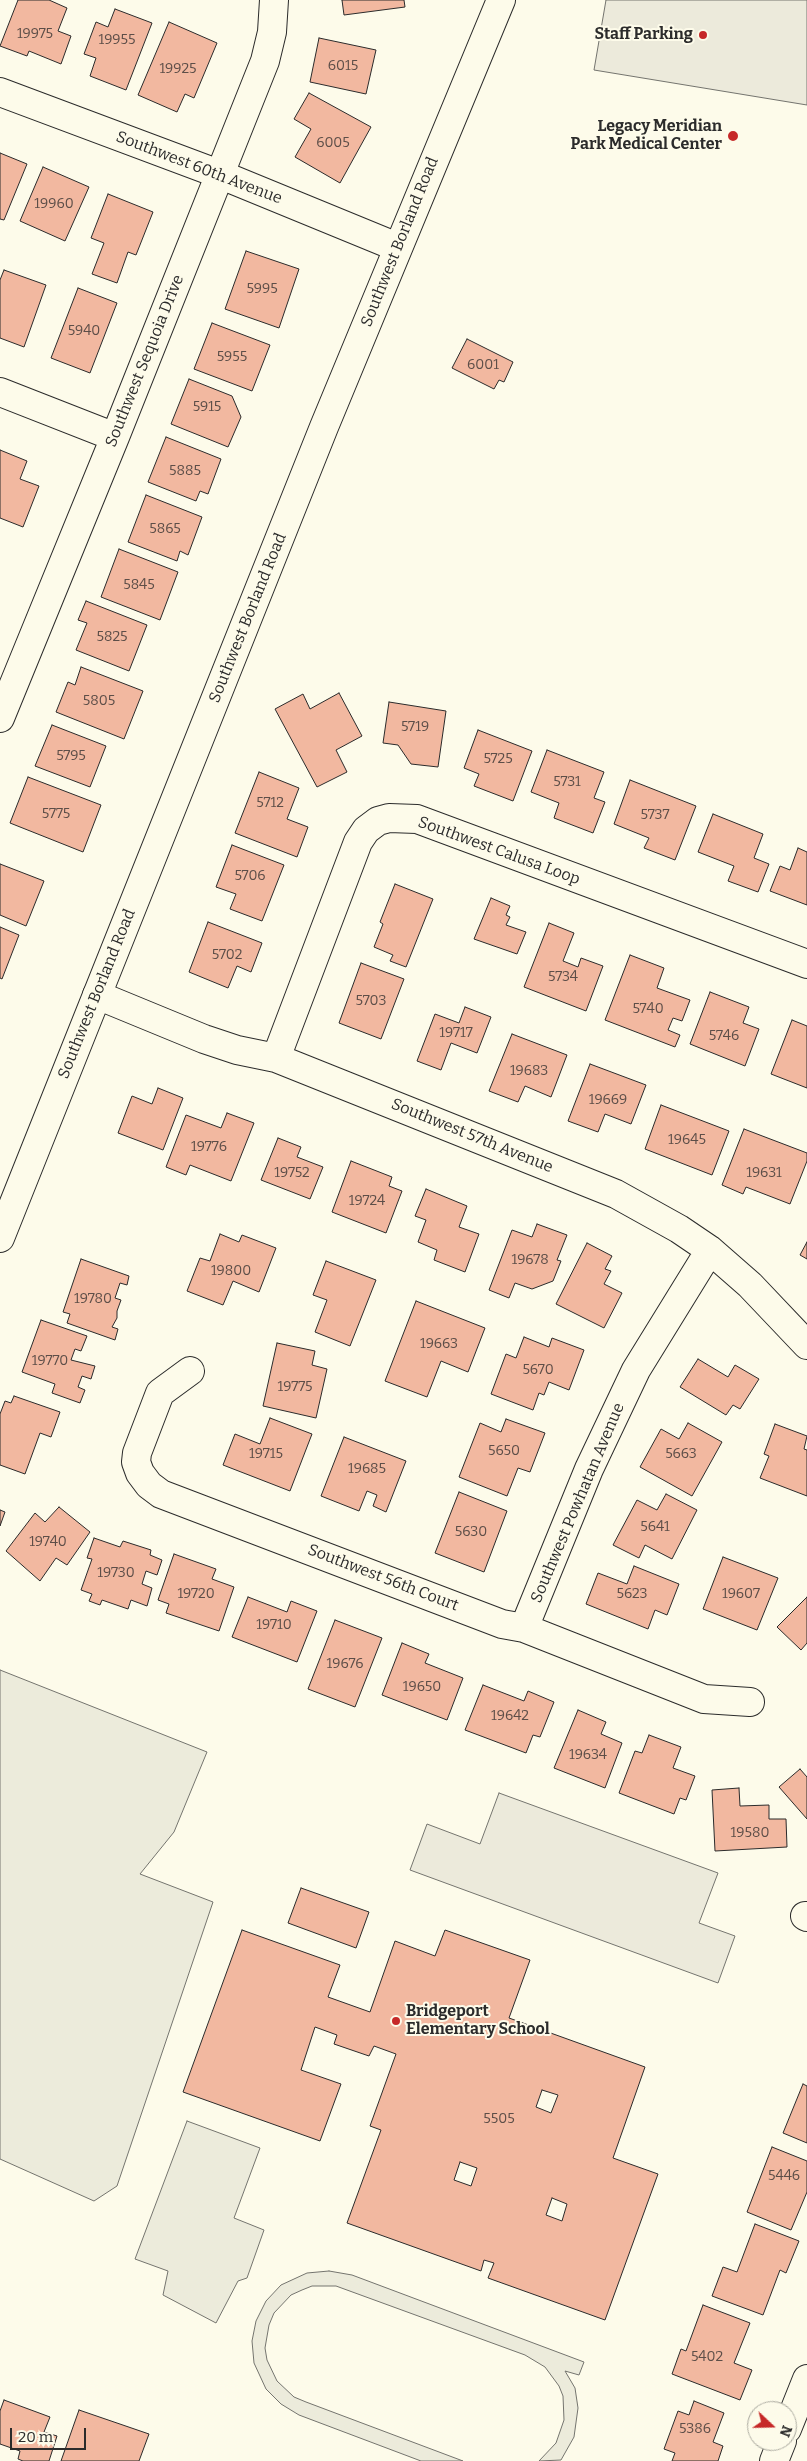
<!DOCTYPE html>
<html>
<head>
<meta charset="utf-8">
<style>
  body { margin:0 }
  #map { position:relative; width:807px; height:2461px; overflow:hidden; background:#fdfbea; font-family:Bitter,serif }
  canvas { display:block }
  .north { position:absolute; left:747px; top:2401px; width:50px; height:50px; box-sizing:border-box; background:#fdfbea; border:1px solid #a9a89e; border-radius:50%; rotate:111deg; font-size:14px; font-weight:700; line-height:20px; text-align:center; color:#2b2b2b }
  .north::after { content:''; display:block; margin:auto; width:18px; height:22px; background:#c62828; clip-path:polygon(50% 0,100% 100%,50% 72%,0 100%) }
  .scale { position:absolute; left:10px; top:2428px; width:76px; height:22px; box-sizing:border-box; border:2px solid #2b2b2b; border-top:0; padding-left:6px; font-size:15px; line-height:18px; white-space:nowrap; color:#2b2b2b; -webkit-text-stroke:4px #fdfbea; paint-order:stroke }
</style>
</head>
<body>
<div id="map">
<canvas width="807" height="2461"></canvas>
<div class="north">N</div>
<div class="scale">20 m</div>
</div>
<script>
const context = document.querySelector('canvas').getContext('2d');
context.lineJoin = 'round';
function paint(path, color) {
  context.fillStyle = color;
  context.fill(path, 'evenodd');
}
function shape(rows) {
  const path = new Path2D();
  for (const r of rows) {
    path.moveTo(r[0], r[1]);
    for (let i = 2; i < r.length; i += 2) path.lineTo(r[i], r[i + 1]);
  }
  return path;
}
function stroke(path, color, width, dash) {
  context.strokeStyle = color;
  context.lineWidth = width;
  context.lineCap = dash ? 'butt' : 'round';
  context.setLineDash(dash || []);
  context.stroke(path);
}
function drawText(font, color, halo, rows, align = 'center') {
  context.font = font + ' Bitter,serif';
  context.lineWidth = 4;
  context.setLineDash([]);
  context.textBaseline = 'middle';
  context.strokeStyle = halo;
  context.fillStyle = color;
  for (const [text, x, y, turn = 0] of rows) {
    context.save();
    context.translate(x, y);
    context.rotate((+turn || 0) * Math.PI / 180);
    context.textAlign = isNaN(turn) ? turn : align;
    if (halo) context.strokeText(text, 0, 0);
    context.fillText(text, 0, 0);
    context.restore();
  }
}
const green = shape([
  [0,1670,207,1752,174,1832,140,1874,213,1902,117,2186,94,2201,0,2159,0,1670],
  [187,2121,260,2148,234,2218,264,2230,247,2278,238,2281,216,2323,163,2295,168,2271,135,2259,187,2121],
  [329,2271,352,2275,584,2362,579,2375,565,2371,575,2388,578,2408,574,2437,561,2460,539,2461,556,2443,564,2420,563,2396,559,2386,545,2367,525,2355,336,2286,312,2286,302,2290,291,2295,274,2313,269,2325,265,2348,267,2360,277,2381,294,2397,306,2402,463,2461,421,2461,299,2415,281,2404,266,2389,254,2363,252,2341,256,2321,266,2301,281,2285,307,2273,329,2271]
]);
paint(green, '#ecebdb');
stroke(green, '#74746e', 1);
const parking = shape([
  [606,0,807,0,807,105,594,70,606,0],
  [499,1793,718,1873,699,1923,735,1936,718,1983,410,1870,427,1824,480,1844,499,1793]
]);
paint(parking, '#eceadb');
stroke(parking, '#74746e', 1);
const building = shape([
  [18,0,49,0,67,8,58,31,71,36,61,64,29,51,27,56,0,46,18,0],
  [342,0,404,0,405,7,344,15,342,0],
  [115,9,152,23,126,90,90,76,96,58,84,54,96,22,108,27,115,9],
  [169,22,217,43,194,98,185,94,177,112,138,95,169,22],
  [319,38,376,50,366,94,310,82,319,38],
  [309,93,371,127,340,183,295,157,311,129,294,119,309,93],
  [0,153,27,164,4,220,0,219,0,153],
  [43,167,89,187,65,241,20,221,43,167],
  [108,194,153,212,136,255,128,252,117,283,92,274,104,243,91,238,108,194],
  [246,251,299,269,279,328,225,309,246,251],
  [4,270,46,285,24,347,0,338,0,280,4,270],
  [78,288,117,303,90,373,51,358,78,288],
  [212,323,270,345,252,391,194,369,212,323],
  [467,339,513,362,504,382,499,380,494,389,452,368,467,339],
  [189,379,232,396,241,417,228,447,171,424,189,379],
  [166,437,221,459,208,494,200,491,196,501,148,482,166,437],
  [0,450,27,461,20,479,39,486,23,527,0,518,0,450],
  [146,495,202,517,188,555,180,551,177,561,128,542,146,495],
  [119,549,178,572,160,620,101,597,119,549],
  [86,601,147,625,129,671,76,650,87,623,78,620,86,601],
  [81,667,143,691,124,739,56,712,68,682,75,685,81,667],
  [339,693,362,736,336,750,347,772,317,787,275,709,303,694,310,709,339,693],
  [389,702,446,711,438,767,411,764,398,745,383,743,389,702],
  [52,725,106,746,90,787,35,766,52,725],
  [478,730,532,751,513,801,474,786,479,774,464,768,478,730],
  [547,750,604,772,594,798,605,802,593,833,554,818,559,803,531,792,547,750],
  [259,772,299,788,287,819,308,827,297,857,235,833,259,772],
  [28,777,101,805,83,852,10,823,28,777],
  [630,780,696,806,675,860,644,848,649,838,614,824,630,780],
  [713,814,763,834,754,858,769,864,758,892,728,881,734,866,698,852,713,814],
  [232,845,284,865,262,921,230,909,236,894,216,887,232,845],
  [798,848,807,852,807,905,770,891,780,866,790,870,798,848],
  [0,864,44,881,26,926,0,915,0,864],
  [395,884,433,899,406,967,390,961,393,955,374,947,383,924,380,922,395,884],
  [491,898,510,906,506,915,510,917,506,925,526,932,517,954,474,939,491,898],
  [208,922,262,943,251,972,237,966,228,988,189,972,208,922],
  [549,923,574,933,563,961,578,967,581,958,603,966,586,1011,524,987,549,923],
  [0,927,19,935,2,979,0,978,0,927],
  [630,955,664,968,657,988,690,1000,682,1021,673,1018,668,1030,680,1035,675,1047,605,1020,630,955],
  [361,963,404,979,381,1039,339,1023,361,963],
  [710,992,749,1007,743,1023,759,1029,745,1066,690,1044,710,992],
  [465,1007,491,1017,477,1053,451,1043,441,1070,417,1061,435,1014,459,1023,465,1007],
  [792,1020,807,1026,807,1088,771,1074,792,1020],
  [512,1034,567,1055,551,1097,525,1086,518,1102,489,1091,512,1034],
  [590,1064,646,1085,631,1124,605,1114,598,1132,568,1121,590,1064],
  [158,1088,183,1098,163,1150,118,1133,132,1096,152,1104,158,1088],
  [661,1105,729,1131,712,1175,645,1149,661,1105],
  [227,1113,254,1123,231,1181,190,1165,186,1175,166,1167,186,1115,221,1128,227,1113],
  [744,1129,807,1153,807,1161,790,1204,746,1187,743,1194,722,1185,744,1129],
  [278,1138,301,1147,297,1157,323,1167,310,1199,261,1180,278,1138],
  [351,1161,392,1177,389,1186,402,1191,386,1233,332,1212,351,1161],
  [426,1189,467,1206,459,1227,479,1234,465,1272,434,1260,437,1250,418,1242,426,1220,415,1216,426,1189],
  [537,1224,567,1235,557,1260,561,1261,553,1281,532,1289,515,1283,509,1298,489,1290,512,1230,532,1237,537,1224],
  [220,1234,239,1242,242,1235,276,1248,259,1292,233,1281,223,1305,187,1291,200,1258,210,1261,220,1234],
  [807,1242,807,1259,800,1255,807,1242],
  [587,1243,612,1256,605,1269,611,1271,604,1284,622,1293,604,1328,556,1304,587,1243],
  [81,1259,129,1276,127,1285,120,1283,115,1298,121,1300,117,1311,117,1318,112,1327,118,1329,115,1340,67,1323,70,1314,63,1312,81,1259],
  [326,1261,376,1280,350,1346,315,1332,327,1300,313,1295,326,1261],
  [416,1301,485,1328,468,1372,441,1361,427,1397,385,1381,416,1301],
  [41,1320,87,1336,81,1351,75,1349,71,1360,95,1366,91,1379,82,1376,78,1387,85,1390,80,1403,52,1393,55,1384,22,1372,41,1320],
  [524,1337,549,1347,552,1338,584,1350,569,1390,549,1382,544,1395,539,1393,533,1410,491,1394,506,1354,516,1358,524,1337],
  [277,1343,315,1351,312,1365,327,1369,316,1418,263,1406,277,1343],
  [698,1359,728,1377,735,1365,759,1379,740,1409,733,1405,726,1415,680,1387,698,1359],
  [14,1396,60,1412,51,1437,40,1433,25,1474,0,1465,0,1414,5,1401,11,1403,14,1396],
  [270,1418,312,1434,290,1491,223,1465,235,1434,260,1444,270,1418],
  [506,1419,545,1433,530,1472,518,1468,507,1496,459,1477,480,1423,501,1432,506,1419],
  [688,1423,722,1442,692,1496,640,1467,661,1429,679,1439,688,1423],
  [775,1424,807,1436,804,1449,807,1450,807,1496,760,1478,769,1456,764,1454,775,1424],
  [344,1437,406,1461,386,1512,373,1506,377,1495,367,1491,359,1511,321,1496,344,1437],
  [459,1492,507,1511,484,1572,435,1553,459,1492],
  [666,1494,697,1510,672,1559,645,1545,639,1558,613,1545,637,1500,657,1510,666,1494],
  [59,1507,90,1532,67,1565,56,1558,40,1581,6,1551,35,1513,45,1522,59,1507],
  [0,1510,5,1512,0,1526,0,1510],
  [94,1538,120,1547,123,1541,151,1550,150,1555,162,1560,157,1575,146,1571,142,1584,152,1588,147,1606,131,1600,128,1609,102,1600,100,1605,89,1601,92,1594,81,1590,92,1559,87,1558,94,1538],
  [174,1554,216,1569,212,1579,234,1587,219,1631,166,1613,169,1604,158,1600,174,1554],
  [723,1557,778,1578,757,1630,703,1609,723,1557],
  [634,1566,679,1584,667,1615,655,1610,648,1629,586,1604,598,1573,627,1584,634,1566],
  [248,1597,287,1612,291,1601,317,1611,297,1662,232,1637,248,1597],
  [807,1597,807,1643,801,1650,777,1627,807,1597],
  [335,1620,382,1638,355,1707,308,1689,335,1620],
  [402,1643,429,1654,425,1663,463,1678,447,1720,382,1695,402,1643],
  [483,1685,524,1701,528,1691,554,1702,540,1737,533,1735,526,1753,465,1730,483,1685],
  [578,1710,606,1722,601,1734,622,1743,605,1788,554,1768,578,1710],
  [649,1735,681,1747,673,1768,695,1776,686,1800,680,1798,674,1814,619,1793,635,1751,642,1753,649,1735],
  [800,1769,807,1777,807,1819,779,1787,800,1769],
  [739,1788,740,1806,769,1805,769,1819,786,1819,787,1847,715,1851,712,1790,739,1788],
  [301,1888,369,1912,356,1948,288,1923,301,1888],
  [242,1930,340,1965,328,1997,370,2012,395,1941,435,1956,445,1930,530,1960,509,2018,645,2067,613,2158,658,2174,605,2320,488,2278,494,2263,484,2260,481,2271,347,2223,381,2130,370,2126,396,2054,374,2046,369,2056,334,2044,337,2035,315,2027,301,2070,341,2084,320,2141,183,2092,242,1930],
  [542,2090,558,2095,551,2113,536,2107,542,2090],
  [460,2162,477,2168,471,2186,454,2180,460,2162],
  [552,2198,567,2204,562,2221,546,2215,552,2198],
  [803,2084,807,2086,807,2143,783,2133,803,2084],
  [772,2147,807,2161,807,2192,791,2230,747,2212,772,2147],
  [755,2224,799,2241,786,2273,780,2270,763,2315,712,2296,723,2267,737,2272,755,2224],
  [703,2305,750,2323,734,2363,752,2370,740,2400,672,2374,681,2349,686,2351,703,2305],
  [4,2400,50,2417,44,2432,57,2436,49,2461,23,2461,18,2459,20,2451,0,2444,0,2411,4,2400],
  [694,2401,724,2413,713,2442,723,2446,718,2461,672,2461,675,2453,664,2449,678,2411,689,2415,694,2401],
  [79,2410,149,2434,139,2461,61,2461,79,2410]
]);
paint(building, '#f2b8a0');
stroke(building, '#2b2b2b', 1);
const minor = shape([
  [0,92,219,174,397,247],
  [0,392,115,437],
  [0,718,115,437,265,61,272,32,274,0],
  [97,995,204,1039,237,1050,276,1058,616,1194,679,1229,710,1250,750,1285,807,1345],
  [276,1058,358,842,366,830,378,821,389,818,417,819,807,964],
  [190,1371,160,1393,137,1453,136,1462,140,1473,149,1485,161,1494,502,1624,524,1628,704,1699,750,1702],
  [524,1628,589,1469,636,1370,710,1250],
  [805,1916,807,1917],
  [787,2429,807,2379],
  [774,2461,782,2441]
]);
const major = shape([
  [0,1238,324,427,501,0]
]);
stroke(minor, '#2b2b2b', 30);
stroke(major, '#2b2b2b', 30);
stroke(minor, '#fdfbea', 28);
stroke(major, '#fdfbea', 28);
for (const [x, y, r, color] of [
  [703,35,5,"#c62828"],
  [733,136,6,"#c62828"],
  [396,2021,5,"#c62828"]
]) {
  const dot = new Path2D();
  dot.arc(x, y, r, 0, 2 * Math.PI);
  context.fillStyle = color;
  context.fill(dot);
  stroke(dot, '#fdfbea', 2);
}
drawText('14px', '#5d4e48', null, [
  ["19975",35,34],
  ["19955",117,40],
  ["6015",343,66],
  ["19925",178,69],
  ["6005",333,143],
  ["19960",54,204],
  ["5995",262,289],
  ["5940",84,331],
  ["5955",232,357],
  ["6001",483,365],
  ["5915",207,407],
  ["5885",185,471],
  ["5865",165,529],
  ["5845",139,585],
  ["5825",112,637],
  ["5805",99,701],
  ["5719",415,727],
  ["5795",71,756],
  ["5725",498,759],
  ["5731",567,782],
  ["5712",270,803],
  ["5775",56,814],
  ["5737",655,815],
  ["5706",250,876],
  ["5702",227,955],
  ["5734",563,977],
  ["5703",371,1001],
  ["5740",648,1009],
  ["19717",456,1033],
  ["5746",724,1036],
  ["19683",529,1071],
  ["19669",608,1100],
  ["19645",687,1140],
  ["19776",209,1147],
  ["19752",292,1173],
  ["19631",764,1173],
  ["19724",367,1201],
  ["19678",530,1260],
  ["19800",231,1271],
  ["19780",93,1299],
  ["19663",439,1344],
  ["19770",50,1361],
  ["5670",538,1370],
  ["19775",295,1387],
  ["5650",504,1451],
  ["19715",266,1454],
  ["5663",681,1454],
  ["19685",367,1469],
  ["5641",655,1527],
  ["5630",471,1532],
  ["19740",48,1542],
  ["19730",116,1573],
  ["19720",196,1594],
  ["5623",632,1594],
  ["19607",741,1594],
  ["19710",274,1625],
  ["19676",345,1664],
  ["19650",422,1687],
  ["19642",510,1716],
  ["19634",588,1755],
  ["19580",750,1833],
  ["5505",499,2119],
  ["5446",784,2176],
  ["5402",707,2357],
  ["5386",695,2429]
]);
drawText('bold 16px', '#2b2b2b', '#fdfbea', [
  ["Staff Parking",693,35],
  ["Legacy Meridian",722,127],
  ["Park Medical Center",722,145],
  ["Bridgeport",406,2012,"left"],
  ["Elementary School",406,2030,"left"]
], 'right');
drawText('16px', '#2b2b2b', '#fdfbea', [
  ["Southwest 60th Avenue",199,168,21],
  ["Southwest Borland Road",400,242,-68],
  ["Southwest Sequoia Drive",145,361,-68],
  ["Southwest Borland Road",248,618,-68],
  ["Southwest Calusa Loop",499,851,20],
  ["Southwest Borland Road",97,994,-68],
  ["Southwest 57th Avenue",472,1136,22],
  ["Southwest Powhatan Avenue",578,1503,-67],
  ["Southwest 56th Court",383,1578,21]
]);
</script>
</body>
</html>
